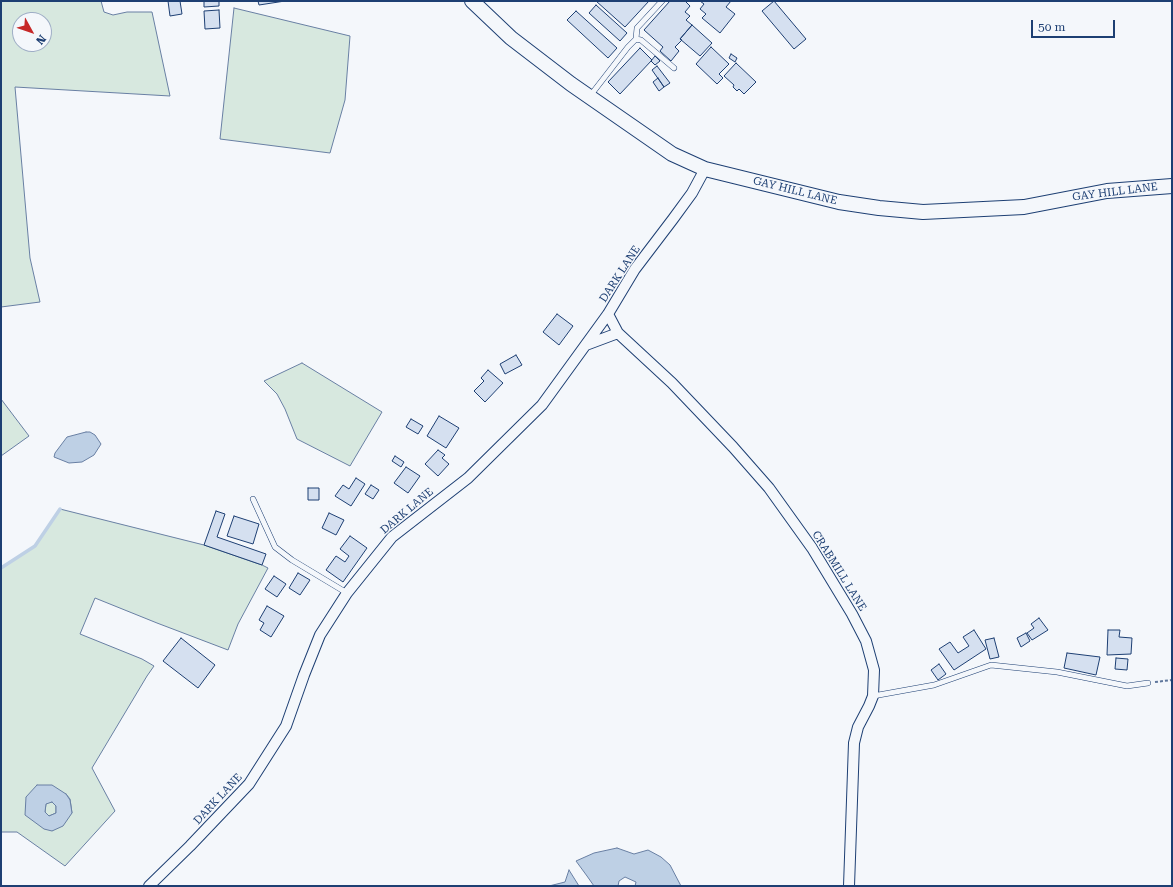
<!DOCTYPE html>
<html>
<head>
<meta charset="utf-8">
<style>
  body { margin:0 }
  #map { position:relative; width:1173px; height:887px; overflow:hidden; background:#f4f7fb; font-family:"Roboto Serif",serif }
  canvas { display:block }
  .frame { position:absolute; inset:0; border:2px solid #1d3f73; pointer-events:none }
  .north { position:absolute; left:12px; top:12px; width:40px; height:40px; box-sizing:border-box; background:#f4f7fb; border:1px solid #9eadc5; border-radius:50%; rotate:130deg; font-size:11px; font-weight:700; line-height:16px; text-align:center; color:#1d3f73 }
  .north::after { content:''; display:block; margin:auto; width:14px; height:18px; background:#c62828; clip-path:polygon(50% 0,100% 100%,50% 72%,0 100%) }
  .scale { position:absolute; left:1031px; top:20px; width:84px; height:18px; box-sizing:border-box; border:2px solid #1d3f73; border-top:0; padding-left:5px; font-size:12px; line-height:14px; white-space:nowrap; color:#1d3f73; -webkit-text-stroke:3px #f4f7fb; paint-order:stroke }
</style>
</head>
<body>
<div id="map">
<canvas width="1173" height="887"></canvas>
<div class="frame"></div>
<div class="north">N</div>
<div class="scale">50 m</div>
</div>
<script>
const context = document.querySelector('canvas').getContext('2d');
context.lineJoin = 'round';
function paint(path, color) {
  context.fillStyle = color;
  context.fill(path, 'evenodd');
}
function shape(rows) {
  const path = new Path2D();
  for (const r of rows) {
    path.moveTo(r[0], r[1]);
    for (let i = 2; i < r.length; i += 2) path.lineTo(r[i], r[i + 1]);
  }
  return path;
}
function stroke(path, color, width, dash) {
  context.strokeStyle = color;
  context.lineWidth = width;
  context.lineCap = dash ? 'butt' : 'round';
  context.setLineDash(dash || []);
  context.stroke(path);
}
function drawText(font, color, halo, rows, align = 'center') {
  context.font = font + ' "Roboto Serif",serif';
  context.lineWidth = 3;
  context.setLineDash([]);
  context.textBaseline = 'middle';
  context.strokeStyle = halo;
  context.fillStyle = color;
  for (const [text, x, y, turn = 0] of rows) {
    context.save();
    context.translate(x, y);
    context.rotate((+turn || 0) * Math.PI / 180);
    context.textAlign = isNaN(turn) ? turn : align;
    if (halo) context.strokeText(text, 0, 0);
    context.fillText(text, 0, 0);
    context.restore();
  }
}
const green = shape([
  [1,1,101,1,104,12,113,15,127,12,152,12,170,96,15,87,30,258,40,302,1,307,1,1],
  [20,20,44,20,44,44,20,44,20,20],
  [234,8,350,36,345,100,330,153,220,139,234,8],
  [302,363,382,412,350,466,297,439,285,409,277,394,264,381,302,363],
  [1,399,29,436,1,456,1,399],
  [60,509,204,545,262,565,268,568,238,624,228,650,157,623,95,598,80,634,142,659,154,666,147,676,92,768,115,811,65,866,17,832,1,832,1,568,35,546,60,509],
  [66,794,70,799,72,813,52,831,26,797,66,794],
  [52,802,56,806,56,813,49,816,45,812,46,803,52,802]
]);
paint(green, '#d7e8df');
stroke(green, '#687fa3', 1);
const water = shape([
  [86,432,90,432,95,435,101,444,94,455,82,462,69,463,54,457,55,453,67,437,86,432],
  [37,785,52,785,66,794,70,800,72,813,63,826,52,831,44,829,25,815,26,797,37,785],
  [52,802,56,806,56,813,49,816,45,812,46,804,52,802],
  [617,848,634,854,648,850,661,857,670,865,681,886,635,886,636,882,625,877,619,881,618,886,594,886,587,876,576,861,594,853,617,848],
  [569,870,579,886,549,886,565,882,569,870]
]);
paint(water, '#bed0e5');
stroke(water, '#687fa3', 1);
stroke(shape([
  [1,568,35,546,60,509]
]), '#bed0e5', 3.5);
const building = shape([
  [168,1,180,1,182,14,170,16,168,1],
  [204,1,219,1,219,6,204,7,204,1],
  [258,1,285,1,259,5,258,1],
  [596,1,649,1,625,27,596,1],
  [670,1,685,1,690,6,685,12,690,16,686,20,692,25,680,39,682,40,675,47,679,51,671,61,660,51,663,47,644,30,670,1],
  [700,1,731,1,726,7,735,14,720,33,702,18,706,14,700,9,704,4,700,1],
  [774,1,806,39,794,49,762,11,774,1],
  [596,5,627,33,620,41,589,13,596,5],
  [219,10,220,28,205,29,204,11,219,10],
  [576,11,617,48,608,58,567,20,576,11],
  [692,25,712,43,700,56,680,39,692,25],
  [711,47,729,64,719,74,723,78,717,84,696,64,711,47],
  [640,48,652,60,620,94,608,82,640,48],
  [731,54,737,58,735,62,729,58,731,54],
  [655,56,660,61,655,65,651,61,655,56],
  [736,63,756,82,744,94,739,89,737,91,733,87,734,85,724,76,736,63],
  [657,66,670,83,664,87,652,70,657,66],
  [658,78,664,87,659,91,653,82,658,78],
  [557,314,573,326,559,345,543,332,557,314],
  [516,355,522,365,505,374,500,364,516,355],
  [488,370,503,383,485,402,474,391,484,381,481,378,488,370],
  [439,416,459,428,446,448,427,436,439,416],
  [411,419,423,426,418,434,406,427,411,419],
  [438,450,445,455,442,458,449,464,438,476,425,464,438,450],
  [395,456,404,462,401,467,392,461,395,456],
  [406,467,420,476,408,493,394,483,406,467],
  [356,478,365,484,351,506,335,496,343,485,349,489,356,478],
  [371,485,379,490,373,499,365,494,371,485],
  [308,488,319,488,319,500,308,500,308,488],
  [216,511,225,514,217,537,266,554,262,565,204,545,216,511],
  [329,513,344,520,336,535,322,528,329,513],
  [234,516,259,524,253,544,227,536,234,516],
  [350,536,367,548,343,582,326,570,336,556,345,562,349,556,340,549,350,536],
  [298,573,310,580,300,595,289,588,298,573],
  [274,576,286,584,277,597,265,589,274,576],
  [267,606,284,616,271,637,260,630,264,623,259,620,267,606],
  [1039,618,1048,630,1032,640,1027,633,1034,628,1031,624,1039,618],
  [974,630,986,649,954,670,939,649,950,642,958,653,969,646,963,637,974,630],
  [1108,630,1120,630,1119,637,1132,638,1131,654,1107,655,1108,630],
  [1026,633,1030,641,1021,647,1017,638,1026,633],
  [181,638,215,665,198,688,163,661,181,638],
  [994,638,999,657,990,659,985,640,994,638],
  [1067,653,1100,657,1096,675,1064,668,1067,653],
  [1116,658,1128,659,1127,670,1115,669,1116,658],
  [939,664,946,674,938,680,931,670,939,664]
]);
paint(building, '#d5e0f0');
stroke(building, '#1d3f73', 1);
const lane = shape([
  [636,39,637,28,662,1],
  [590,96,628,47,636,39,641,40,674,68],
  [253,499,275,547,292,560,347,593],
  [873,696,934,685,991,665,1057,672,1127,686,1148,683]
]);
const street = shape([
  [608,314,618,333,672,383,733,447,769,488,812,548,852,614,866,641,874,670,873,696,869,706,858,727,854,743,849,886],
  [586,345,618,333],
  [149,886,190,846,249,784,286,726,304,675,320,635,347,593,392,537,468,478,542,405,608,314,635,269,673,219,692,193,705,169]
]);
const secondary = shape([
  [472,1,511,38,571,84,672,154,705,169,839,202,879,208,923,212,1024,207,1107,191,1172,186]
]);
stroke(lane, '#1d3f73', 6);
stroke(street, '#1d3f73', 12);
stroke(secondary, '#1d3f73', 16);
stroke(shape([
  [1155,682,1172,680]
]), '#5e769c', 2, [3, 2]);
stroke(lane, '#f4f7fb', 5);
stroke(street, '#f4f7fb', 10);
stroke(secondary, '#f4f7fb', 14);
drawText('11px', '#1d3f73', '#f4f7fb', [
  ["GAY HILL LANE",795,191,14],
  ["GAY HILL LANE",1115,192,-7],
  ["DARK LANE",620,274,-57],
  ["DARK LANE",407,511,-40],
  ["CRABMILL LANE",839,571,58],
  ["DARK LANE",218,799,-47]
]);
</script>
</body>
</html>
